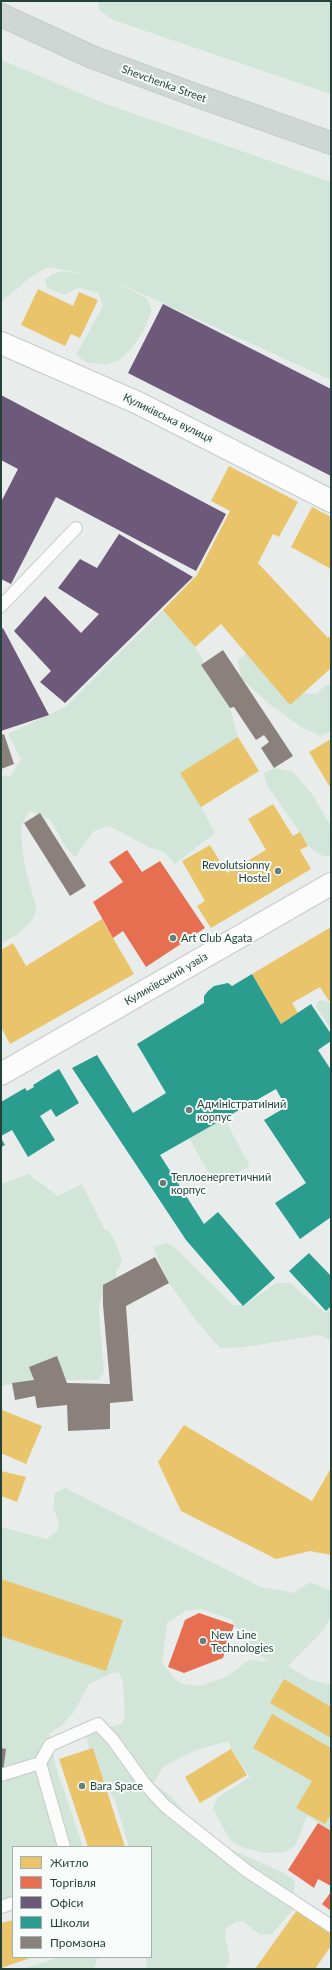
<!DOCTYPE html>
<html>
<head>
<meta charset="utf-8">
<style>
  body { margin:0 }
  #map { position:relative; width:332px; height:1970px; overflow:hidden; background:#e8edeb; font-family:Lato,sans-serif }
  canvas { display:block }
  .frame { position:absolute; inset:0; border:2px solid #24423a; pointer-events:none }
  .legend { position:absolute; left:12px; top:1846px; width:140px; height:112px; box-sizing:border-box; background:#f7fbf9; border:1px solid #a3b1ad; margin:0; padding:5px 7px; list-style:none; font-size:12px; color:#24423a }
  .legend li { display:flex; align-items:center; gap:8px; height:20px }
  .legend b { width:20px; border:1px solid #a3b1ad }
</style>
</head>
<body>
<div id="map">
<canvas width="332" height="1970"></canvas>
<div class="frame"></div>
<ul class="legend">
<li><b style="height:11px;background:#e9c46a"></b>Житло</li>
<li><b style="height:11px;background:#e76f51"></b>Торгівля</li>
<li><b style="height:11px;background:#6d597a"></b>Офіси</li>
<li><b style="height:11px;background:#2a9d8f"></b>Школи</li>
<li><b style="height:11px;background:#8a817c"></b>Промзона</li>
</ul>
</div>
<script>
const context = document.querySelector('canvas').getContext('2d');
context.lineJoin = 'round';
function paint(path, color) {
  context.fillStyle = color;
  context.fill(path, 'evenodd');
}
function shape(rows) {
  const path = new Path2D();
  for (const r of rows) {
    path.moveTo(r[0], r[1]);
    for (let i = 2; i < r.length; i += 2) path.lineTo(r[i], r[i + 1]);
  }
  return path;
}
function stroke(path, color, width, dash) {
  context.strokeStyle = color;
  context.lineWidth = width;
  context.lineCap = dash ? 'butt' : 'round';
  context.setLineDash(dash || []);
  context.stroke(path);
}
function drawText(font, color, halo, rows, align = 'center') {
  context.font = font + ' Lato,sans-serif';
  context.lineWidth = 4;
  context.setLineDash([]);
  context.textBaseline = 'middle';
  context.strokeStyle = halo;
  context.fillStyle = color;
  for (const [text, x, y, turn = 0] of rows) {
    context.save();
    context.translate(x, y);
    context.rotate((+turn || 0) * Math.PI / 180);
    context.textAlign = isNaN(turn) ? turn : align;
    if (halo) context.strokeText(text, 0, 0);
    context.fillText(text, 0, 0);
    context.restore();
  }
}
paint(shape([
  [99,1,331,1,331,94,113,20,98,9],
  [1,60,106,104,331,182,331,380,116,282,146,298,152,309,143,332,131,349,118,361,105,365,86,362,76,355,103,306,98,293,78,287,65,295,47,288,45,279,53,274,63,271,91,275,48,267,31,277,1,302],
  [163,610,195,647,204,662,201,665,230,708,238,737,201,807,215,833,175,864,165,853,149,847,109,826,94,831,75,857,65,846,50,819,29,811,21,827,23,855,27,875,37,910,31,922,16,935,1,944,1,776,11,776,21,759,8,734,65,707],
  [249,652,289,693,317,694,325,685,331,686,331,731,320,736,301,727,269,704,241,678,238,660],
  [274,768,293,772,312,794,331,827,331,855,325,857,311,849,267,785,264,773],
  [324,1000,331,1004,331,1029,316,1007,318,1001],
  [224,1118,250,1166,215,1185,189,1138],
  [28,1174,58,1196,82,1184,105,1230,108,1230,116,1243,122,1261,116,1272,117,1277,100,1300,99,1311,104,1373,98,1380,70,1380,32,1375,34,1380,2,1386,1,1184],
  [166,1243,172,1245,233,1305,245,1305,276,1283,290,1283,325,1313,331,1309,331,1340,319,1335,245,1347,220,1348,194,1318,169,1283,153,1247],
  [65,1488,261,1587,294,1593,310,1582,331,1591,331,1616,322,1632,288,1666,309,1679,331,1685,331,1831,307,1816,295,1846,285,1852,266,1853,244,1848,230,1840,213,1809,217,1798,250,1777,231,1749,229,1741,196,1750,164,1766,153,1783,171,1796,201,1833,228,1848,284,1873,295,1881,293,1910,272,1934,260,1935,243,1921,236,1922,226,1928,225,1936,230,1961,225,1969,148,1969,146,1965,146,1957,151,1957,151,1847,129,1847,115,1801,90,1753,86,1736,94,1731,121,1724,125,1717,123,1682,119,1672,112,1673,89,1684,74,1712,62,1725,49,1734,56,1767,83,1847,13,1847,13,1911,1,1910,1,1527,47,1539,57,1531,59,1522,53,1508,55,1493],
  [201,1609,232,1620,243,1641,268,1662,249,1660,226,1677,200,1686,184,1684,177,1681,162,1663,167,1623,185,1611],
  [60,1957,98,1958,94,1969,23,1969]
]), '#d1e6d8');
paint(shape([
  [38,289,73,306,79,292,98,300,80,338,71,334,65,346,21,325],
  [229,466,298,502,279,537,273,534,258,563,328,638,331,635,331,668,290,705,221,624,195,647,163,610,197,575,230,511,211,501],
  [312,507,331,517,331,569,291,547],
  [238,737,259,771,201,807,180,773],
  [331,739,331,789,309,752],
  [273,804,293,836,300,832,308,846,300,850,311,869,211,928,197,906,205,901,182,861,210,845,227,873,266,850,248,819],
  [102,919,134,974,10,1044,1,1027,1,950,13,943,26,966],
  [331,927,331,1000,329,1001,320,987,292,1003,298,1013,281,1024,252,974],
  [2,1410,42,1426,26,1464,1,1453],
  [184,1425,312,1501,331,1468,331,1555,310,1551,276,1559,181,1511,158,1462],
  [1,1471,26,1477,17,1502,1,1496],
  [1,1579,123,1620,106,1671,1,1636],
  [284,1679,331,1707,331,1738,270,1703],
  [272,1714,331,1748,331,1814,325,1824,296,1808,312,1781,253,1748],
  [93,1748,125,1847,88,1847,59,1759],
  [231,1749,247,1775,200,1803,185,1777],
  [297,1910,331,1934,331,1946,315,1969,255,1969],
  [13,1920,13,1957,33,1957,1,1968,1,1923]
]), '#e9c46a');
paint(shape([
  [127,850,142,872,160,861,205,928,146,967,123,931,113,938,93,902,123,882,109,862],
  [199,1613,234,1625,223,1658,184,1673,168,1667,185,1620],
  [318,1823,331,1831,331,1886,318,1879,314,1888,288,1870],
  [331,1892,331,1911,322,1904]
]), '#e76f51');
paint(shape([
  [163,304,331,389,331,476,128,373],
  [1,395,226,514,196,571,56,497,11,584,1,579,1,502,18,469,1,460],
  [119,534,193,577,65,703,40,682,51,671,14,631,45,596,81,633,99,614,58,588,80,559,97,568],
  [3,628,49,715,1,731,1,630]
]), '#6d597a');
paint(shape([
  [252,974,281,1024,311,1004,331,1034,331,1041,318,1050,331,1070,331,1217,300,1239,275,1203,306,1183,264,1120,286,1107,276,1089,160,1155,204,1224,218,1212,275,1278,243,1306,186,1240,72,1068,97,1055,133,1113,166,1093,137,1044,204,1003,204,996,208,991,214,986,228,983,232,986],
  [59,1069,79,1103,56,1117,51,1109,40,1116,55,1140,28,1157,12,1130,1,1136,1,1102,25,1088,27,1091,34,1087,33,1085],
  [1,1138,5,1145,1,1147],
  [309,1253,331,1276,331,1306,326,1311,289,1271]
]), '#2a9d8f');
paint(shape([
  [223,650,293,756,274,768,261,748,269,742,264,735,256,740,234,707,230,708,201,665],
  [4,734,14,764,1,769,1,735],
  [40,813,86,886,70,896,24,823],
  [155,1257,169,1283,126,1306,133,1401,110,1403,110,1429,68,1431,67,1405,37,1408,35,1396,15,1400,12,1383,34,1380,29,1367,57,1356,67,1383,110,1384,103,1305,103,1285],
  [1,1748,6,1749,3,1772,1,1772]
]), '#8a817c');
const lane = shape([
  [1,606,76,528],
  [40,1763,64,1847],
  [1,1775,40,1763,50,1745,98,1724,113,1740,144,1783,165,1806,247,1871,331,1926],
  [1,1907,13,1903]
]);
const street = shape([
  [1,343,138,403,331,501],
  [1,1074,331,884]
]);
const primary = shape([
  [1,15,92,57,195,95,331,143]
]);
stroke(lane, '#c5cac8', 14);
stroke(street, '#c5cac8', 24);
stroke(primary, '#c3ccc9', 24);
stroke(lane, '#fcfcfc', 12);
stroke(street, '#fcfcfc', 22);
stroke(primary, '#cfd7d5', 22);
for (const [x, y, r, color] of [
  [278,871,4,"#697e78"],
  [173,938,4,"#697e78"],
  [189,1110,4,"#697e78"],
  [163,1183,4,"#697e78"],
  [203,1641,4,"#697e78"],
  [82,1786,4,"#697e78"]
]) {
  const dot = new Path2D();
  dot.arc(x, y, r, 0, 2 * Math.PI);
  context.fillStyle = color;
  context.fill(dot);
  stroke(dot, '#f7fbf9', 1.5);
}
drawText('11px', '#24423a', '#f7fbf9', [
  ["Shevchenka Street",164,84,20],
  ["Куликівська вулиця",168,418,26],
  ["Куликівський узвіз",166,979,-30]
]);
drawText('11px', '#24423a', '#f7fbf9', [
  ["Revolutsionny",270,865,"right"],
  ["Hostel",270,878,"right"],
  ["Art Club Agata",181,938],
  ["Адміністратиіний",197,1104],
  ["корпус",197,1117],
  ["Теплоенергетичний",171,1177],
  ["корпус",171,1190],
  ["New Line",211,1635],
  ["Technologies",211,1648],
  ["Bara Space",90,1786]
], 'left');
</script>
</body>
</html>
